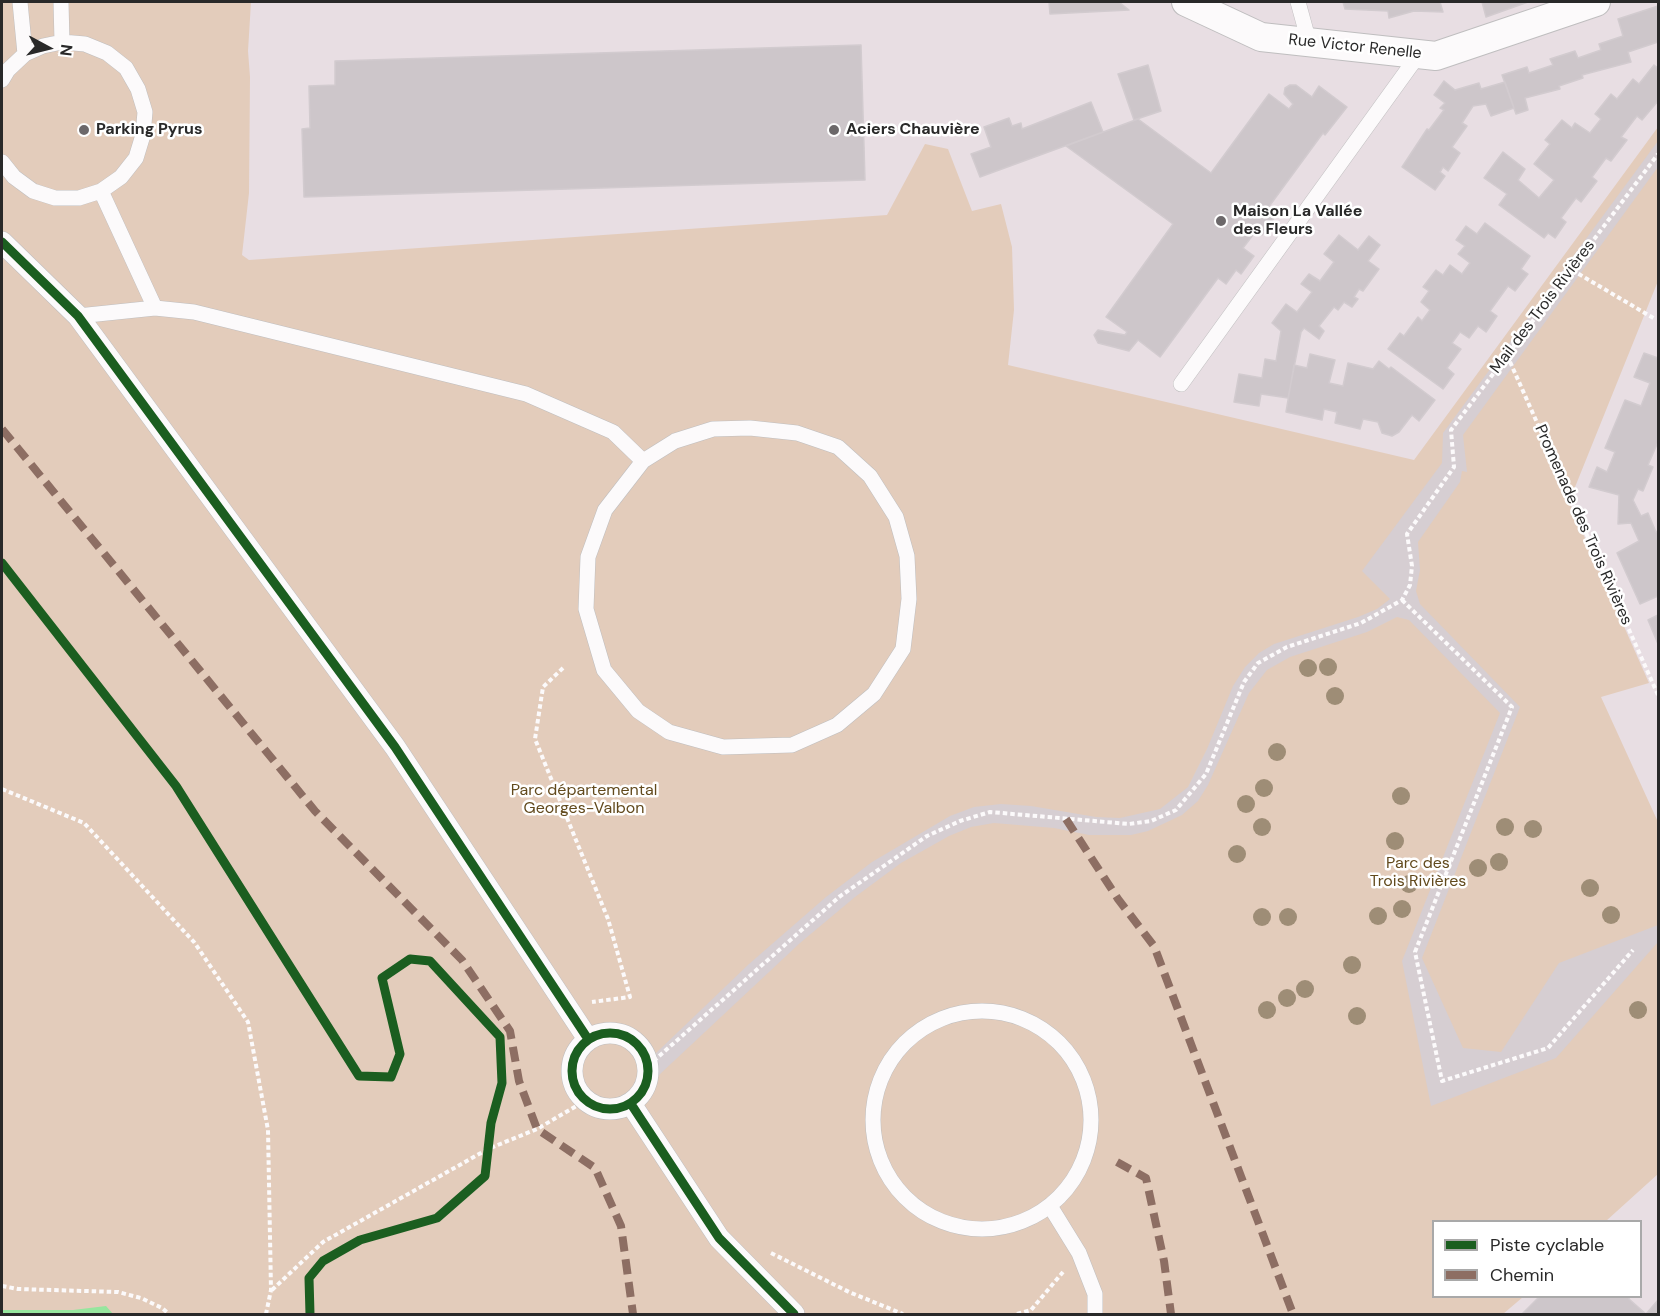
<!DOCTYPE html>
<html>
<head>
<meta charset="utf-8">
<style>
  body { margin:0 }
  #map { position:relative; width:1660px; height:1316px; overflow:hidden; background:#e8dee3; font-family:"DM Sans",sans-serif }
  canvas { display:block }
  .frame { position:absolute; inset:0; border:3px solid #292929; pointer-events:none }
  .legend { position:absolute; left:1432px; top:1220px; width:210px; height:78px; box-sizing:border-box; background:#fff; border:2px solid #a9a9a9; margin:0; padding:8px 10px; list-style:none; font-size:18px; color:#292929 }
  .legend li { display:flex; align-items:center; gap:12px; height:30px }
  .legend b { width:30px; border:2px solid #a9a9a9 }
  .north { position:absolute; left:18px; top:18px; width:60px; height:60px; -webkit-text-stroke:4px #fff; paint-order:stroke; rotate:97deg; font-size:16px; font-weight:700; line-height:24px; text-align:center; color:#292929 }
  .north::after { content:''; display:block; margin:auto; width:21px; height:27px; background:#292929; clip-path:polygon(50% 0,100% 100%,50% 72%,0 100%) }
</style>
</head>
<body>
<div id="map">
<canvas width="1660" height="1316"></canvas>
<div class="frame"></div>
<ul class="legend">
<li><b style="height:8px;background:#1b5e20"></b>Piste cyclable</li>
<li><b style="height:8px;background:#8d6e63"></b>Chemin</li>
</ul>
<div class="north">N</div>
</div>
<script>
const context = document.querySelector('canvas').getContext('2d');
context.lineJoin = 'round';
function paint(path, color) {
  context.fillStyle = color;
  context.fill(path, 'evenodd');
}
function shape(rows) {
  const path = new Path2D();
  for (const r of rows) {
    if (r.length === 3) {
      path.moveTo(r[0] + r[2], r[1]);
      path.arc(r[0], r[1], r[2], 0, 2 * Math.PI);
      continue;
    }
    path.moveTo(r[0], r[1]);
    for (let i = 2; i < r.length; i += 2) path.lineTo(r[i], r[i + 1]);
  }
  return path;
}
function stroke(path, color, width, dash) {
  context.strokeStyle = color;
  context.lineWidth = width;
  context.lineCap = dash ? 'butt' : 'round';
  context.setLineDash(dash || []);
  context.stroke(path);
}
function drawText(font, color, halo, rows, align = 'center') {
  context.font = font + ' "DM Sans",sans-serif';
  context.lineWidth = 5;
  context.setLineDash([]);
  context.textBaseline = 'middle';
  context.strokeStyle = halo;
  context.fillStyle = color;
  for (const [text, x, y, turn = 0] of rows) {
    context.save();
    context.translate(x, y);
    context.rotate((+turn || 0) * Math.PI / 180);
    context.textAlign = isNaN(turn) ? turn : align;
    if (halo) context.strokeText(text, 0, 0);
    context.fillText(text, 0, 0);
    context.restore();
  }
}
paint(shape([
  [2,2,251,2,248,51,250,77,249,193,242,255,249,260,887,215,925,144,948,149,972,211,1001,204,1012,247,1014,310,1008,365,1414,460,1658,127,1658,281,1569,502,1649,683,1601,697,1658,822,1658,1174,1606,1221,1434,1222,1434,1296,1523,1297,1503,1314,2,1314]
]), '#e3ccbb');
paint(shape([
  [1658,141,1658,167,1463,435,1467,472,1462,471,1460,482,1418,542,1420,570,1416,591,1420,604,1520,707,1422,958,1463,1048,1501,1052,1559,963,1658,925,1658,942,1556,1058,1431,1106,1402,961,1500,713,1409,620,1397,617,1367,632,1290,657,1267,670,1249,693,1208,785,1198,801,1182,815,1148,831,1131,835,1089,835,1054,828,994,823,971,827,949,836,901,863,855,897,800,943,659,1075,656,1053,749,964,826,897,872,862,950,816,974,807,1001,804,1031,806,1096,817,1120,818,1160,809,1188,787,1207,749,1233,686,1245,667,1259,653,1274,644,1358,617,1377,609,1390,599,1362,571,1442,463,1443,433]
]), '#d6ced2');
paint(shape([
  [106,1306,113,1314,2,1314,2,1310,73,1310]
]), '#96e69e');
const building = shape([
  [1049,2,1119,2,1129,10,1050,14,1049,2],
  [1343,2,1440,2,1443,12,1414,11,1389,18,1388,11,1345,9,1343,2],
  [1482,2,1528,2,1486,17,1482,2],
  [1658,6,1658,42,1628,52,1631,62,1582,75,1583,78,1559,86,1560,89,1525,98,1528,110,1516,114,1502,75,1527,67,1529,73,1553,65,1550,59,1575,51,1578,58,1601,50,1599,44,1623,36,1618,19,1658,6],
  [861,45,865,180,304,197,302,129,310,128,309,86,335,85,335,61,861,45],
  [1148,65,1161,111,1134,120,1118,74,1148,65],
  [1654,65,1658,68,1658,101,1642,120,1637,116,1621,137,1627,140,1611,161,1606,158,1592,177,1597,181,1581,202,1576,198,1561,218,1566,222,1555,238,1548,233,1544,238,1499,205,1507,194,1484,178,1503,152,1525,169,1518,180,1539,198,1554,180,1534,164,1550,144,1545,140,1562,120,1572,128,1575,123,1590,133,1601,119,1595,114,1611,94,1617,99,1633,79,1639,84,1654,65],
  [1444,81,1455,90,1479,83,1481,89,1505,82,1514,108,1491,116,1486,104,1473,106,1462,123,1467,126,1452,147,1460,153,1448,171,1443,167,1440,172,1445,176,1435,190,1402,167,1427,129,1429,130,1444,110,1440,108,1445,103,1434,95,1444,81],
  [1290,85,1296,85,1312,97,1319,86,1347,107,1325,135,1323,133,1265,212,1274,218,1262,235,1256,231,1243,248,1254,256,1241,274,1236,270,1226,284,1218,278,1160,357,1138,340,1129,351,1098,343,1094,335,1098,330,1125,335,1127,332,1106,317,1173,224,1066,146,1138,119,1211,173,1269,94,1289,109,1293,104,1284,94,1285,88,1290,85],
  [1091,102,1103,132,980,177,971,154,991,147,984,127,1009,118,1012,126,1021,123,1022,129,1091,102],
  [1485,223,1530,256,1521,269,1528,274,1515,291,1508,286,1490,311,1497,316,1486,332,1478,326,1469,338,1460,332,1452,343,1461,349,1447,368,1454,374,1443,389,1388,349,1400,333,1404,336,1418,317,1422,321,1430,310,1421,302,1429,291,1423,287,1436,270,1443,275,1450,265,1462,274,1470,263,1458,254,1465,246,1456,240,1466,226,1477,234,1485,223],
  [1339,235,1358,250,1369,236,1380,245,1368,261,1379,269,1363,291,1359,289,1354,297,1358,299,1352,307,1344,302,1338,310,1334,307,1319,326,1324,331,1319,339,1304,328,1301,332,1288,398,1261,394,1259,406,1234,402,1239,374,1262,378,1265,359,1276,361,1281,331,1272,323,1286,304,1297,312,1312,292,1301,284,1309,274,1320,281,1334,262,1324,254,1339,235],
  [1644,353,1658,358,1658,442,1648,465,1653,467,1643,491,1638,489,1633,500,1641,516,1648,513,1656,532,1658,531,1658,596,1640,604,1617,553,1639,541,1631,523,1618,524,1619,495,1589,487,1597,467,1607,472,1615,452,1605,448,1625,400,1641,406,1650,383,1634,377,1644,353],
  [1310,354,1335,360,1329,383,1343,386,1348,363,1373,369,1379,361,1389,369,1391,367,1435,400,1419,421,1412,415,1399,432,1392,436,1382,433,1378,422,1363,419,1360,429,1335,423,1337,412,1324,409,1322,420,1286,412,1294,365,1307,368,1310,354],
  [1658,615,1658,644,1648,620,1658,615],
  [1540,1296,1630,1296,1629,1299,1646,1314,1658,1300,1658,1314,1522,1314,1540,1296]
]);
paint(building, '#cdc6ca');
stroke(building, '#d2cbcf', 1.5);
const service = shape([
  [20,2,25,54],
  [61,2,62,42],
  [1298,2,1309,42],
  [2,80,8,70,25,54,43,46,62,42,85,44,107,53,126,68,138,89,145,112,143,135,136,158,121,177,101,191,79,198,55,198,33,191,14,177,2,162],
  [101,191,155,308],
  [78,316,155,308,194,312,526,394,613,432,643,461,605,510,588,557,586,609,604,670,638,711,669,732,723,747,792,745,837,725,874,694,903,649,909,599,907,556,896,517,870,476,838,447,797,433,750,428,713,429,675,441,643,461],
  [1181,384,1419,54],
  [982,1120,109],
  [1050,1206,1079,1253,1095,1294,1095,1314]
]);
const pedestrian = shape([
  [2,242,78,316,395,747,588,1039],
  [610,1071,38],
  [631,1104,719,1238,794,1314]
]);
const minor = shape([
  [1186,2,1261,37,1436,56,1596,2]
]);
stroke(service, '#bfbebf', 16);
stroke(pedestrian, '#bfbebf', 22);
stroke(minor, '#bfbebf', 30);
stroke(shape([
  [1572,270,1655,319],
  [1507,355,1658,695],
  [1402,600,1512,707,1415,952,1442,1081,1548,1048,1633,950],
  [563,668,543,687,535,739,608,919,630,997,592,1002],
  [2,789,84,823,194,942,248,1022,268,1130,271,1290,266,1314],
  [648,1066,839,897,927,836,960,821,990,812,1129,824,1151,821,1176,810,1206,774,1244,682,1258,663,1287,647,1361,623,1402,600,1410,585,1412,566,1407,534,1454,467,1451,430,1658,154],
  [771,1253,849,1292,903,1314],
  [2,1286,18,1289,118,1292,141,1298,162,1308,169,1314],
  [272,1290,323,1242,488,1149,537,1129,585,1101],
  [1017,1314,1031,1310,1063,1272]
]), '#fcfafb', 4, [4.5, 3]);
stroke(service, '#fcfafb', 15);
stroke(pedestrian, '#fcfafb', 21);
stroke(minor, '#fcfafb', 28);
stroke(shape([
  [2,429,315,811,462,960,510,1031,519,1081,537,1129,595,1168,621,1226,633,1314],
  [1066,819,1118,899,1154,946,1293,1314],
  [1117,1162,1146,1178,1164,1261,1171,1314]
]), '#8d6e63', 8, [15, 8]);
stroke(shape([
  [2,242,78,316,395,747,588,1039],
  [2,563,176,786,359,1076,391,1077,400,1054,382,978,410,959,430,961,500,1037,502,1083,491,1123,485,1176,437,1218,360,1240,323,1261,309,1278,310,1314],
  [610,1071,38],
  [631,1104,719,1238,794,1314]
]), '#1b5e20', 9);
context.fillStyle = '#9e8d76';
for (const [x, y] of [
  [1328,667],
  [1308,668],
  [1335,696],
  [1277,752],
  [1264,788],
  [1401,796],
  [1246,804],
  [1262,827],
  [1505,827],
  [1533,829],
  [1395,841],
  [1237,854],
  [1499,862],
  [1478,868],
  [1409,884],
  [1590,888],
  [1402,909],
  [1611,915],
  [1378,916],
  [1262,917],
  [1288,917],
  [1352,965],
  [1305,989],
  [1287,998],
  [1267,1010],
  [1638,1010],
  [1357,1016]
]) {
  context.beginPath();
  context.arc(x, y, 9, 0, 2 * Math.PI);
  context.fill();
}
for (const [x, y, r, color] of [
  [84,130,6,"#6c686a"],
  [834,130,6,"#6c686a"],
  [1221,221,6,"#6c686a"]
]) {
  const dot = new Path2D();
  dot.arc(x, y, r, 0, 2 * Math.PI);
  context.fillStyle = color;
  context.fill(dot);
  stroke(dot, '#fff', 2);
}
drawText('16px', '#292929', '#fff', [
  ["Rue Victor Renelle",1355,47,6],
  ["Mail des Trois Rivières",1543,307,-53],
  ["Promenade des Trois Rivières",1583,525,66]
]);
drawText('bold 16px', '#292929', '#fff', [
  ["Parking Pyrus",96,130],
  ["Aciers Chauvière",846,130],
  ["Maison La Vallée",1233,212],
  ["des Fleurs",1233,230]
], 'left');
drawText('16px', '#624a1d', '#fff', [
  ["Parc départemental",584,791],
  ["Georges-Valbon",584,809],
  ["Parc des",1418,864],
  ["Trois Rivières",1418,882]
]);
</script>
</body>
</html>
